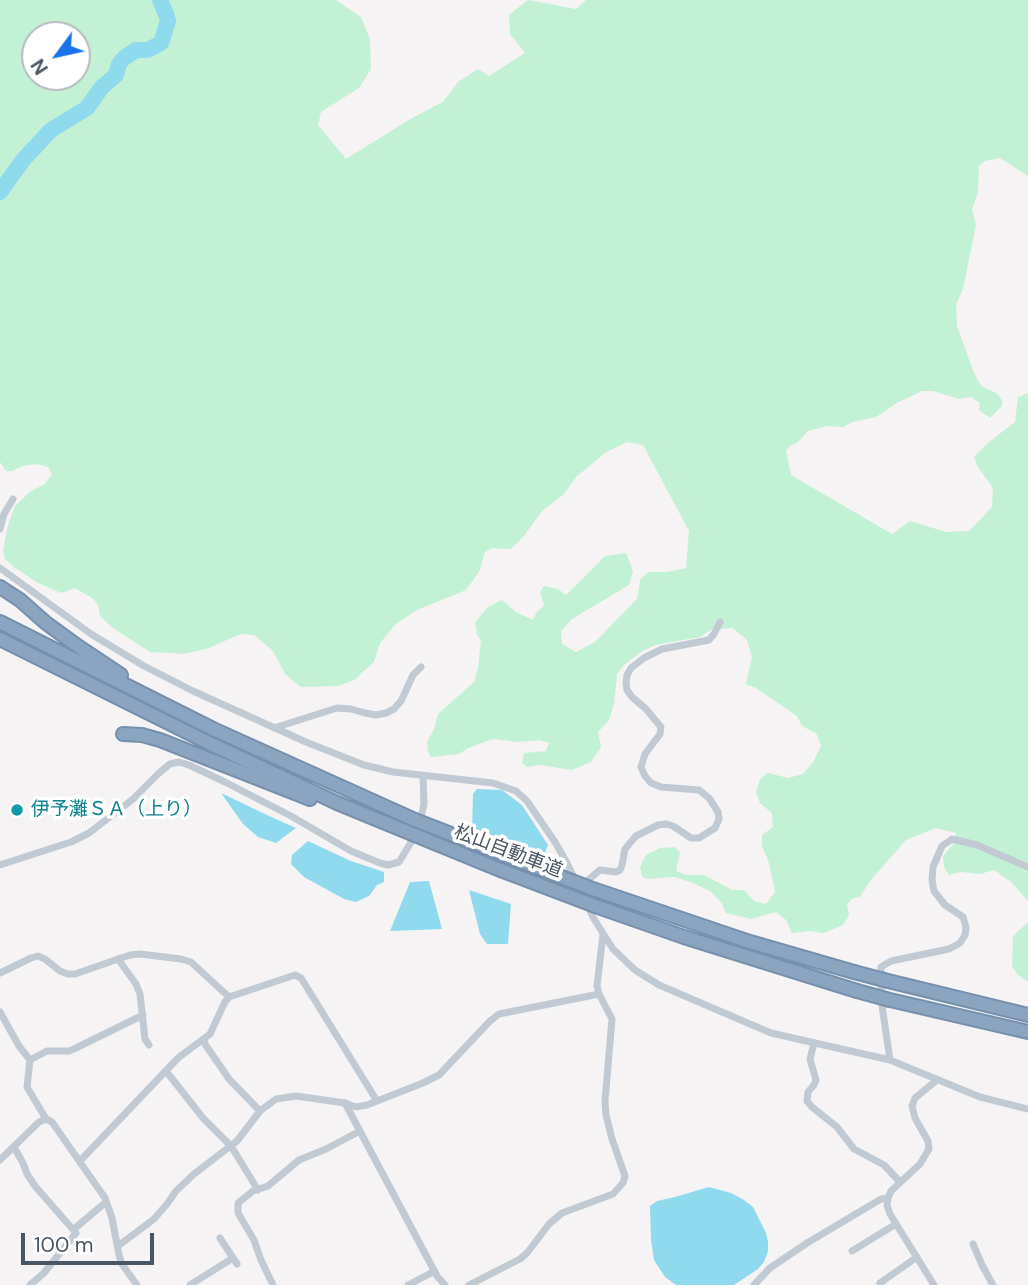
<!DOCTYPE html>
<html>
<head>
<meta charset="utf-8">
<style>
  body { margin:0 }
  #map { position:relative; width:1028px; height:1285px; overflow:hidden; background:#f5f3f3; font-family:"DM Sans",sans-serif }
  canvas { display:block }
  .north { position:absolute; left:21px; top:21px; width:70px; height:70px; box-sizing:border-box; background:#fff; border:2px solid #b7bbc0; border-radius:50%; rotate:237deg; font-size:19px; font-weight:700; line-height:28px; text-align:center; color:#4a5661 }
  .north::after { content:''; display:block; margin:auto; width:24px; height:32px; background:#1a73e8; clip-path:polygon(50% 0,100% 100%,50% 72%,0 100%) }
  .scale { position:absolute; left:21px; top:1233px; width:133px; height:32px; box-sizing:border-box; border:4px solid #4a5661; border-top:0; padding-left:9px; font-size:21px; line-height:24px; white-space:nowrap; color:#4a5661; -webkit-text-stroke:5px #fff; paint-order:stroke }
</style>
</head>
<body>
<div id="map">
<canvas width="1028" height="1285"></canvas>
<div class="north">N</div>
<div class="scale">100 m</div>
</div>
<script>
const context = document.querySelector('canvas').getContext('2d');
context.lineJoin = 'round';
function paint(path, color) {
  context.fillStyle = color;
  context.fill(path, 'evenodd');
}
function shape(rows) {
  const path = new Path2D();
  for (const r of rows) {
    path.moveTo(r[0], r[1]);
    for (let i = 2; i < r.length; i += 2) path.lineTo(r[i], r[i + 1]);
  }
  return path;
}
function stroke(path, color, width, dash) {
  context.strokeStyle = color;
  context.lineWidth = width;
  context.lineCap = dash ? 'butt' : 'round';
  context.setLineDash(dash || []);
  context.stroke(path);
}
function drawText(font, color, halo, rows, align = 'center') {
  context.font = font + ' "DM Sans","Noto Sans JP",sans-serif';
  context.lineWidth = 7;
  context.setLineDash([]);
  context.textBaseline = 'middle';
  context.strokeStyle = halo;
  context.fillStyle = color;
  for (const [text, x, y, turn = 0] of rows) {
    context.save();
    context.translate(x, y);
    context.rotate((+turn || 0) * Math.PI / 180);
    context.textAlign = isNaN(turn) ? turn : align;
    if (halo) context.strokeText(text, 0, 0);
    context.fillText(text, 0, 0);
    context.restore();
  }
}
paint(shape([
  [0,0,336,0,361,17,370,39,371,69,359,88,321,112,318,125,346,159,412,118,443,102,458,82,478,69,489,76,525,53,510,34,509,15,528,0,576,9,586,0,1028,0,1028,176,1000,158,985,161,979,166,978,193,972,209,976,225,963,289,956,305,957,326,974,373,981,386,996,393,1002,400,1002,406,990,418,979,410,980,403,971,397,959,399,933,391,922,391,897,403,876,417,852,422,843,427,827,426,808,431,797,443,790,446,786,451,791,475,892,534,910,521,946,532,969,531,992,507,993,488,978,467,974,457,989,442,1015,422,1018,397,1028,393,1028,901,1011,882,994,870,980,874,961,872,949,875,944,867,943,856,953,844,956,833,936,828,906,840,870,881,860,897,853,898,847,904,849,915,843,925,824,933,810,931,792,933,786,920,776,912,751,919,726,913,721,902,710,891,693,883,675,877,646,879,642,876,640,867,646,855,660,848,674,847,680,852,676,871,687,875,704,875,732,890,744,890,754,901,766,904,775,892,769,863,762,846,762,835,773,827,772,813,760,803,756,792,760,779,768,773,788,778,803,774,813,762,821,746,817,734,802,726,797,716,756,688,746,684,752,657,747,640,733,628,712,629,700,637,655,645,641,652,624,665,617,674,614,704,609,720,598,732,601,747,591,762,572,770,540,765,527,767,522,763,524,753,546,751,549,743,540,740,519,742,493,739,468,748,459,754,431,757,428,752,427,742,434,729,438,714,474,682,478,668,481,640,477,635,475,622,488,607,502,600,516,612,533,620,536,613,544,605,540,592,544,586,558,589,566,595,605,556,626,553,633,571,629,585,572,619,561,631,562,644,576,652,595,642,637,599,640,580,648,572,667,572,686,568,689,531,643,445,627,442,605,453,576,477,564,494,542,511,524,536,511,549,492,548,485,552,479,572,466,590,417,610,396,624,380,643,374,662,354,680,338,686,301,687,285,674,273,651,254,635,241,634,206,649,183,654,173,653,150,652,113,628,100,616,98,604,92,598,75,588,61,593,36,582,14,567,5,559,3,550,8,525,15,506,31,491,45,484,52,474,48,467,37,464,23,466,12,471,6,471,0,462],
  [35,35,77,35,77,77,35,77],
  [1028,922,1028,982,1018,975,1012,966,1013,936]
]), '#c3f1d5');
paint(shape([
  [477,789,502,790,522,805,548,845,542,860,472,832,473,794],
  [221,793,267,815,296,828,276,843,258,837,243,824],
  [308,841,351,861,384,872,384,882,377,885,369,896,356,902,344,899,304,877,291,864,292,855],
  [429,881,442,929,390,931,410,882],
  [469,890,511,904,508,944,487,944,480,934],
  [709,1187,731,1193,744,1200,753,1207,766,1233,768,1242,768,1251,764,1262,758,1269,734,1285,676,1285,665,1277,654,1260,651,1240,650,1206,657,1201,675,1197]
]), '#90daee');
stroke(shape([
  [0,192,23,160,51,130,87,108,102,87,116,75,119,64,124,58,136,50,148,50,161,43,168,21,166,14,160,0]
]), '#90daee', 16);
const motorway = shape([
  [0,587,20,600,46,623,79,647,121,675],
  [0,622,213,729,415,820],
  [0,639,211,744,337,803,410,833],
  [123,734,142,735,160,740,310,799],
  [590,888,750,942,854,972],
  [598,907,684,937,857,991],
  [888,981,1028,1015],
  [890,1000,1028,1032]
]);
stroke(motorway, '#7690ad', 16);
stroke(shape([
  [0,529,4,514,13,499],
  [0,568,91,634,144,666,193,691,306,742,364,765,393,772,493,783,516,791,527,801,555,842,567,863,594,919,613,949,635,970,659,985,771,1033,890,1060,980,1097,1028,1109],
  [274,728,337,708,351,709,365,713,376,715,386,713,394,709,401,701,413,675,421,667],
  [420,822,424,804,423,776],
  [0,865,71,842,89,833,133,799,159,773,170,764,179,762,189,765,225,782,291,816,351,851,380,863,388,865,399,862,416,834],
  [581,886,600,870,616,872,620,870,622,865,625,849,630,843,636,836,658,825,666,824,673,826,691,838,699,838,715,828,719,819,718,812,709,798,699,790,661,787,651,783,645,776,641,767,645,754,660,734,661,727,646,709,632,697,627,690,626,683,627,675,631,668,644,658,662,649,709,640,714,634,720,622],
  [118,959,136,984,140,994,145,1039,149,1045],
  [0,973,31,958,38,956,45,959,60,971,68,974,75,974,130,955,140,954,181,959,191,962,229,997],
  [0,1012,19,1046,30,1060,27,1087,46,1119],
  [204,1039,205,1044,229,1079,260,1111],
  [814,1043,810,1059,816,1080,814,1085,808,1092,807,1101,812,1107,837,1127,854,1149,884,1165,900,1182],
  [30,1060,47,1051,69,1051,76,1048,143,1015],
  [890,1060,881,999,881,967,891,961,949,949,960,943,965,935,966,927,963,917,945,905,934,891,932,880,933,867,942,846,952,839,977,845,1028,867],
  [166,1071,203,1118,231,1146,258,1190],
  [345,1103,437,1276,445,1285],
  [14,1147,23,1163,27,1174,35,1186,76,1233,44,1273,30,1285],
  [0,1160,39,1122,46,1119,52,1122,105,1198,112,1218,119,1255,122,1264,137,1285],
  [80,1161,178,1058,210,1034,225,1002,229,997,295,975,301,978,306,986,377,1101],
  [74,1229,106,1202],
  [220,1238,237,1264],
  [973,1244,982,1265,993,1285],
  [118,1246,154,1219,167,1204,176,1191,194,1174,237,1141,260,1111,276,1099,296,1096,345,1103,356,1107,367,1105,423,1083,439,1075,490,1021,499,1014,599,994],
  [852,1251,896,1224],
  [880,1283,917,1257],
  [190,1285,233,1258],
  [273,1285,261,1260,254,1240,238,1213,238,1203,253,1191,268,1186,299,1160,326,1149,360,1131],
  [408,1285,435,1271],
  [469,1285,520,1259,527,1253,549,1224,562,1213,613,1194,623,1183,625,1176,612,1139,606,1115,605,1101,612,1019,599,994,597,986,603,934],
  [754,1285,770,1268,807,1243,881,1199,888,1198],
  [934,1285,890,1214,887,1205,888,1198,891,1191,920,1164,929,1149,928,1141,915,1118,912,1106,915,1098,937,1080]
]), '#c1cad2', 7);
stroke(motorway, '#8ba5c1', 12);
const motorwayBridge = shape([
  [415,820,590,888],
  [410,833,503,871,598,907],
  [854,972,888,981],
  [857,991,890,1000]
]);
stroke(motorwayBridge, '#7690ad', 16, []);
stroke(motorwayBridge, '#8ba5c1', 12);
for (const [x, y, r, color] of [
  [17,810,7,"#0f9aa8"]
]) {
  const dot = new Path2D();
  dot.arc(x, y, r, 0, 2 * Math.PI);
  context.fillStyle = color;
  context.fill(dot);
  stroke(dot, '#fff', 2.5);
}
drawText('19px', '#0d838f', '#fff', [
  ["伊予灘ＳＡ（上り）",31,810]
], 'left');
drawText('19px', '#4a5661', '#fff', [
  ["松山自動車道",508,852,21]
]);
</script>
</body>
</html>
